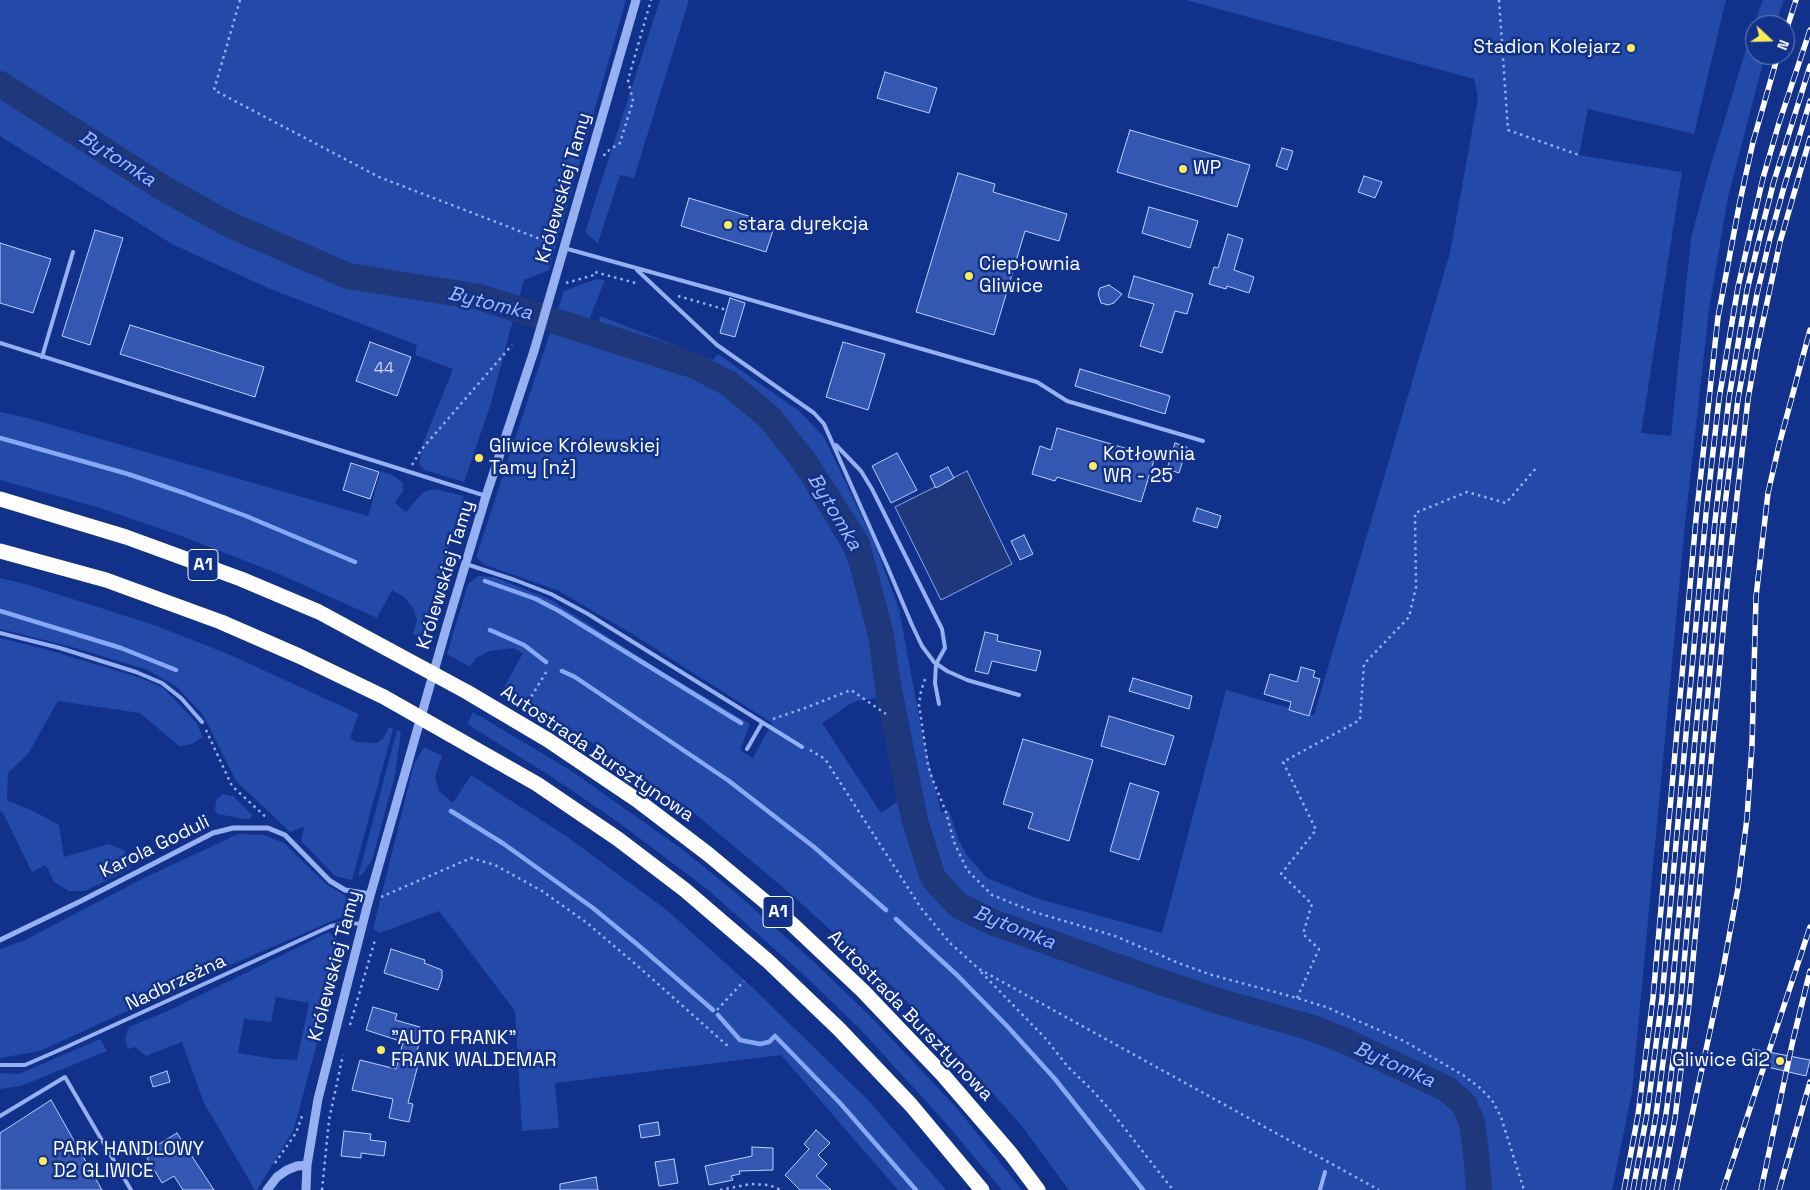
<!DOCTYPE html>
<html>
<head>
<meta charset="utf-8">
<style>
  body { margin:0 }
  #map { position:relative; width:1810px; height:1190px; overflow:hidden; background:#11318a; font-family:"Space Grotesk",sans-serif }
  canvas { display:block }
  .north { position:absolute; left:1745px; top:15px; width:50px; height:50px; box-sizing:border-box; background:#11318a; border:1px solid #7083b9; border-radius:50%; rotate:111deg; font-size:14px; font-weight:700; line-height:20px; text-align:center; color:#fff }
  .north::after { content:''; display:block; margin:auto; width:18px; height:22px; background:#ffeb57; clip-path:polygon(50% 0,100% 100%,50% 72%,0 100%) }
</style>
</head>
<body>
<div id="map">
<canvas width="1810" height="1190"></canvas>
<div class="north">N</div>
</div>
<script>
const context = document.querySelector('canvas').getContext('2d');
context.lineJoin = 'round';
function paint(path, color) {
  context.fillStyle = color;
  context.fill(path, 'evenodd');
}
function shape(rows) {
  const path = new Path2D();
  for (const r of rows) {
    path.moveTo(r[0], r[1]);
    for (let i = 2; i < r.length; i += 2) path.lineTo(r[i], r[i + 1]);
  }
  return path;
}
function stroke(path, color, width, dash) {
  context.strokeStyle = color;
  context.lineWidth = width;
  context.lineCap = dash ? 'butt' : 'round';
  context.setLineDash(dash || []);
  context.stroke(path);
}
function drawText(font, color, halo, rows, align = 'center') {
  context.font = font + ' "Space Grotesk",sans-serif';
  context.lineWidth = 5;
  context.setLineDash([]);
  context.textBaseline = 'middle';
  context.strokeStyle = halo;
  context.fillStyle = color;
  for (const [text, x, y, turn = 0] of rows) {
    context.save();
    context.translate(x, y);
    context.rotate((+turn || 0) * Math.PI / 180);
    context.textAlign = isNaN(turn) ? turn : align;
    if (halo) context.strokeText(text, 0, 0);
    context.fillText(text, 0, 0);
    context.restore();
  }
}
paint(shape([
  [0,0,626,0,549,270,524,280,518,302,487,288,346,269,249,224,170,181,0,74],
  [660,0,689,0,634,178,620,175,598,243,585,232],
  [1186,0,1726,0,1694,134,1588,109,1579,155,1682,172,1641,433,1671,436,1691,238,1709,171,1753,26,1763,0,1784,0,1775,25,1755,25,1755,55,1765,55,1728,197,1709,309,1685,524,1632,1092,1612,1190,1069,1190,1021,1125,964,1061,890,984,793,896,693,812,610,754,504,687,523,653,513,648,490,651,476,658,470,667,447,654,468,584,478,576,494,577,551,600,652,665,750,724,740,750,753,758,772,723,629,632,557,590,485,565,476,557,551,330,680,368,705,380,752,413,784,451,844,551,863,600,875,674,892,732,887,736,876,698,853,702,822,723,881,813,904,797,906,822,914,818,927,815,889,624,864,543,800,444,758,397,708,366,597,328,600,316,713,360,718,354,799,411,824,437,875,544,899,609,922,733,941,812,949,811,959,841,966,854,987,878,1039,899,1162,933,1226,690,1314,715,1450,253,1478,98,1474,79],
  [0,95,188,214,275,256,355,288,466,305,514,316,491,403,464,482,425,470,419,464,423,443,453,369,415,355,417,345,270,289,172,244,0,136],
  [596,279,605,280,586,327,556,316,564,291],
  [0,412,28,418,368,516,381,471,394,476,403,483,403,491,395,503,406,512,423,492,435,489,464,496,420,638,413,634,417,620,413,608,404,597,392,590,377,618,279,574,176,534,97,507,0,480],
  [0,578,29,585,154,625,228,654,359,714,350,738,356,742,376,743,383,739,389,727,393,729,352,880,335,876,301,841,304,827,290,832,236,781,203,715,177,687,148,670,72,647,0,629],
  [0,638,45,649,141,678,163,688,196,722,203,737,192,744,179,746,140,713,58,701,28,754,8,773,7,800,37,813,59,825,64,857,109,844,124,850,131,868,85,891,69,891,54,882,46,865,32,872,2,811,0,812],
  [473,712,570,770,682,849,736,893,814,962,872,1018,956,1107,1022,1190,1002,1190,944,1121,861,1030,805,976,707,889,618,822,552,777,467,724],
  [397,730,401,732,395,775,372,860,362,875,358,877],
  [424,747,442,756,435,777,439,791,453,803,471,775,566,836,668,911,754,989,868,1100,946,1190,898,1190,781,1055,555,1083,559,1128,522,1131,515,1011,439,911,380,933,373,929,414,764],
  [223,794,233,796,252,815,250,819,244,819,218,814,215,810,216,800],
  [238,834,264,835,284,843,327,885,346,896,344,916,173,990,40,1051,0,1058,0,949,23,941,144,878],
  [329,932,343,946,294,1129,257,1190,255,1190,204,1103,182,1042,146,1056,135,1047,128,1049,125,1040,129,1027,170,1010],
  [276,997,309,1003,297,1060,275,1059,238,1053,244,1019,271,1022],
  [100,1039,107,1051,21,1086,0,1089,0,1073,19,1074]
]), '#2349a9');
const water = shape([
  [967,471,1012,564,941,600,895,507,967,471]
]);
paint(water, '#1f377b');
stroke(water, '#88a8f5', 1);
stroke(shape([
  [0,438,128,474,184,493,246,516,355,562],
  [485,581,536,599,559,611,741,723],
  [0,611,121,648,176,670],
  [490,630,524,645,546,662],
  [562,671,575,677,729,781,814,847,886,910],
  [451,811,504,844,593,908,638,945,713,1010],
  [896,919,957,975,1007,1026,1055,1079,1143,1190],
  [718,1015,740,1040,760,1044,769,1042,775,1036,840,1103,916,1190]
]), '#88a8f5', 4.5);
stroke(shape([
  [0,84,163,188,228,224,348,276,479,297,693,365,728,383,769,417,804,461,857,544,881,635,889,694,914,818,933,878,958,905,992,922,1155,980,1218,1001,1309,1027,1343,1040,1447,1089,1464,1104,1472,1122,1476,1153,1479,1190]
]), '#1f377b', 26);
const building = shape([
  [885,72,937,88,929,113,877,98,885,72],
  [1130,130,1250,165,1237,207,1117,172,1130,130],
  [1282,148,1293,151,1287,170,1276,166,1282,148],
  [958,173,995,184,993,192,1067,214,1059,241,1025,231,994,335,916,312,958,173],
  [1364,176,1382,182,1375,198,1358,192,1364,176],
  [689,198,775,224,766,252,681,226,689,198],
  [1149,207,1198,221,1190,248,1142,233,1149,207],
  [95,230,123,238,90,345,62,336,95,230],
  [1228,234,1243,239,1234,270,1254,277,1249,293,1227,286,1226,289,1209,284,1214,267,1218,268,1228,234],
  [0,243,51,259,33,313,0,303,0,243],
  [1134,276,1193,294,1187,314,1175,311,1162,353,1140,346,1154,304,1128,297,1134,276],
  [1109,285,1122,294,1114,303,1108,305,1101,303,1098,294,1100,288,1109,285],
  [730,298,745,303,735,337,720,333,730,298],
  [130,325,264,367,255,397,120,354,130,325],
  [370,342,411,357,397,396,356,381,370,342],
  [843,342,885,354,868,410,826,397,843,342],
  [1080,369,1170,396,1165,414,1075,386,1080,369],
  [1057,428,1155,457,1141,502,1057,477,1055,481,1032,474,1040,446,1051,450,1057,428],
  [1175,443,1187,447,1179,473,1167,469,1175,443],
  [897,453,917,490,891,503,872,466,897,453],
  [351,463,379,472,370,499,343,490,351,463],
  [948,467,954,478,936,488,930,476,948,467],
  [1197,508,1221,516,1217,528,1193,521,1197,508],
  [1024,535,1033,554,1020,560,1011,541,1024,535],
  [985,632,998,635,997,641,1041,651,1036,671,992,661,988,674,975,671,985,632],
  [1301,667,1315,671,1313,677,1320,679,1309,716,1289,710,1291,702,1264,694,1270,674,1297,682,1301,667],
  [1133,678,1192,696,1189,709,1129,691,1133,678],
  [1109,716,1174,736,1165,765,1101,746,1109,716],
  [1023,739,1093,760,1069,841,1028,828,1033,813,1003,804,1023,739],
  [1130,783,1159,792,1139,860,1110,851,1130,783],
  [391,949,425,960,424,963,442,970,442,978,438,990,384,973,391,949],
  [373,1007,397,1014,395,1020,420,1027,418,1034,422,1035,413,1063,418,1065,408,1103,413,1104,409,1122,389,1118,393,1099,352,1090,360,1060,396,1069,403,1042,366,1030,373,1007],
  [1753,1049,1810,1060,1806,1076,1750,1063,1753,1049],
  [167,1071,170,1082,153,1087,150,1077,167,1071],
  [51,1100,102,1190,0,1190,0,1133,51,1100],
  [658,1122,660,1135,641,1138,639,1125,658,1122],
  [816,1130,830,1143,818,1155,827,1164,816,1176,831,1190,800,1190,785,1175,809,1149,804,1144,816,1130],
  [344,1131,371,1134,370,1140,386,1142,384,1156,361,1153,361,1158,341,1156,344,1131],
  [177,1133,197,1164,214,1190,183,1190,174,1176,162,1183,147,1158,159,1151,156,1146,177,1133],
  [752,1147,773,1148,773,1170,739,1171,740,1174,731,1176,733,1180,709,1185,705,1166,752,1156,752,1147],
  [674,1159,678,1183,659,1186,655,1162,674,1159],
  [596,1177,598,1190,560,1190,560,1184,596,1177]
]);
paint(building, '#3458b2');
stroke(building, '#bdcffc', 1);
stroke(shape([
  [240,0,214,90,379,177,553,244],
  [1499,0,1508,130,1579,155],
  [604,156,605,153,620,143,633,101,628,80,651,0],
  [566,283,594,275,595,272,639,284],
  [678,296,727,310],
  [412,465,421,450,512,345],
  [925,679,921,691,919,705,928,765,932,778,946,812,954,842,967,870,992,895,1034,912,1115,936,1181,964,1212,975,1297,998,1326,1007,1404,1041,1463,1075,1480,1088,1492,1100,1501,1117,1524,1190],
  [528,702,548,669],
  [773,719,805,708,851,690,886,714],
  [206,730,232,786,268,819],
  [810,750,825,759,921,908,950,943,979,969,1379,1190],
  [381,897,471,858,495,865,542,891,587,923,640,968,730,1048],
  [350,914,352,899],
  [981,972,1046,1039,1068,1067,1091,1089,1111,1111,1173,1190],
  [1297,998,1319,949,1303,934,1312,904,1281,874,1316,830,1283,762,1360,720,1364,664,1409,617,1416,587,1415,513,1467,492,1506,503,1537,467],
  [717,1010,744,981],
  [350,1025,375,940],
  [275,1163,296,1133,302,1116],
  [322,1190,329,1120,343,1055],
  [720,1190,750,1184,769,1185,781,1190]
]), '#97b0f1', 2.5, [2.5, 4]);
stroke(shape([
  [564,248,730,294,1037,382,1067,401,1203,441],
  [637,270,717,345,814,413,824,424,888,568,912,625,922,646,934,662,947,671,967,680,1019,695],
  [0,343,486,496],
  [42,357,73,252],
  [836,445,861,471,872,489,942,629,945,648,936,664,935,683,939,704],
  [466,564,515,580,551,594,588,614,802,747],
  [0,633,60,648,136,672,162,683,181,698,202,722],
  [747,749,762,723],
  [0,1065,25,1065,64,1048,331,926,347,923,363,924],
  [0,1116,65,1077,131,1190],
  [1320,1190,1325,1172]
]), '#97b0f1', 4);
stroke(shape([
  [0,940,81,901,213,833,233,828,268,828,285,835,330,881,345,890,371,894]
]), '#97b0f1', 5);
stroke(shape([
  [267,1190,277,1177,287,1170,297,1166,307,1165],
  [306,1190,307,1165,318,1099,368,903,448,622,486,496,534,351,636,0]
]), '#97b0f1', 9);
stroke(shape([
  [0,499,126,537,241,579,319,612,467,692,548,740,637,800,708,854,792,924,863,991,943,1075,1011,1154,1038,1190],
  [0,551,106,580,221,622,299,656,384,697,537,784,618,839,685,890,769,962,839,1029,911,1105,982,1190]
]), '#fff', 15);
const rail = shape([
  [1785,34,1796,0],
  [1624,1190,1638,1115,1653,998,1696,519,1718,317,1740,201,1753,142,1778,55],
  [1633,1190,1647,1114,1662,998,1706,514,1719,399,1738,287,1763,178,1779,123,1810,30],
  [1643,1190,1656,1115,1671,1002,1715,521,1729,398,1747,290,1760,236,1774,181,1810,66],
  [1652,1190,1666,1114,1681,998,1723,521,1738,399,1757,294,1770,238,1784,187,1810,101],
  [1662,1190,1675,1118,1689,1004,1727,586,1748,399,1757,349,1780,242,1810,138],
  [1676,1190,1722,975,1738,888,1747,818,1752,745,1756,597,1768,493,1779,445,1810,330],
  [1723,1190,1810,927],
  [1761,1190,1793,1040,1810,971],
  [1779,1190,1810,1082]
]);
stroke(rail, '#fff', 5.5);
stroke(rail, '#11318a', 4, [11]);
for (const [x, y, r, color] of [
  [1631,48,5,"#ffeb57"],
  [1183,169,5,"#ffeb57"],
  [728,225,5,"#ffeb57"],
  [969,276,5,"#ffeb57"],
  [479,458,5,"#ffeb57"],
  [1093,466,5,"#ffeb57"],
  [381,1050,5,"#ffeb57"],
  [1780,1061,5,"#ffeb57"],
  [43,1161,5,"#ffeb57"]
]) {
  const dot = new Path2D();
  dot.arc(x, y, r, 0, 2 * Math.PI);
  context.fillStyle = color;
  context.fill(dot);
  stroke(dot, '#11318a', 2);
}
drawText('16px', '#ccd5ec', null, [
  ["44",384,369]
]);
for (const [x, y, w] of [
  [203,565,30],
  [778,912,30]
]) {
  const box = new Path2D();
  box.roundRect(x - w / 2, y - 15.5, w, 31, 4);
  context.fillStyle = '#11318a';
  context.fill(box);
  stroke(box, '#fff', 1);
}
drawText('bold 18px', '#fff', null, [
  ["A1",203,565],
  ["A1",778,912]
]);
drawText('19px', '#fff', '#11318a', [
  ["Stadion Kolejarz",1621,48,"right"],
  ["WP",1193,169],
  ["stara dyrekcja",738,225],
  ["Ciepłownia",979,265],
  ["Gliwice",979,287],
  ["Gliwice Królewskiej",489,447],
  ["Tamy [nż]",489,469],
  ["Kotłownia",1103,455],
  ["WR - 25",1103,477],
  ["\"AUTO FRANK\"",391,1039],
  ["FRANK WALDEMAR",391,1061],
  ["Gliwice Gl2",1770,1061,"right"],
  ["PARK HANDLOWY",53,1150],
  ["D2 GLIWICE",53,1172]
], 'left');
drawText('19px', '#fff', '#11318a', [
  ["Królewskiej Tamy",564,188,-74],
  ["Królewskiej Tamy",446,575,-73],
  ["Autostrada Bursztynowa",597,754,34],
  ["Karola Goduli",155,847,-26],
  ["Królewskiej Tamy",335,966,-75],
  ["Nadbrzeżna",176,983,-25],
  ["Autostrada Bursztynowa",910,1016,46]
]);
drawText('italic 20px', '#a2bbf9', '#11318a', [
  ["Bytomka",117,159,33],
  ["Bytomka",490,304,14],
  ["Bytomka",834,512,59],
  ["Bytomka",1014,928,22],
  ["Bytomka",1394,1065,24]
]);
</script>
</body>
</html>
